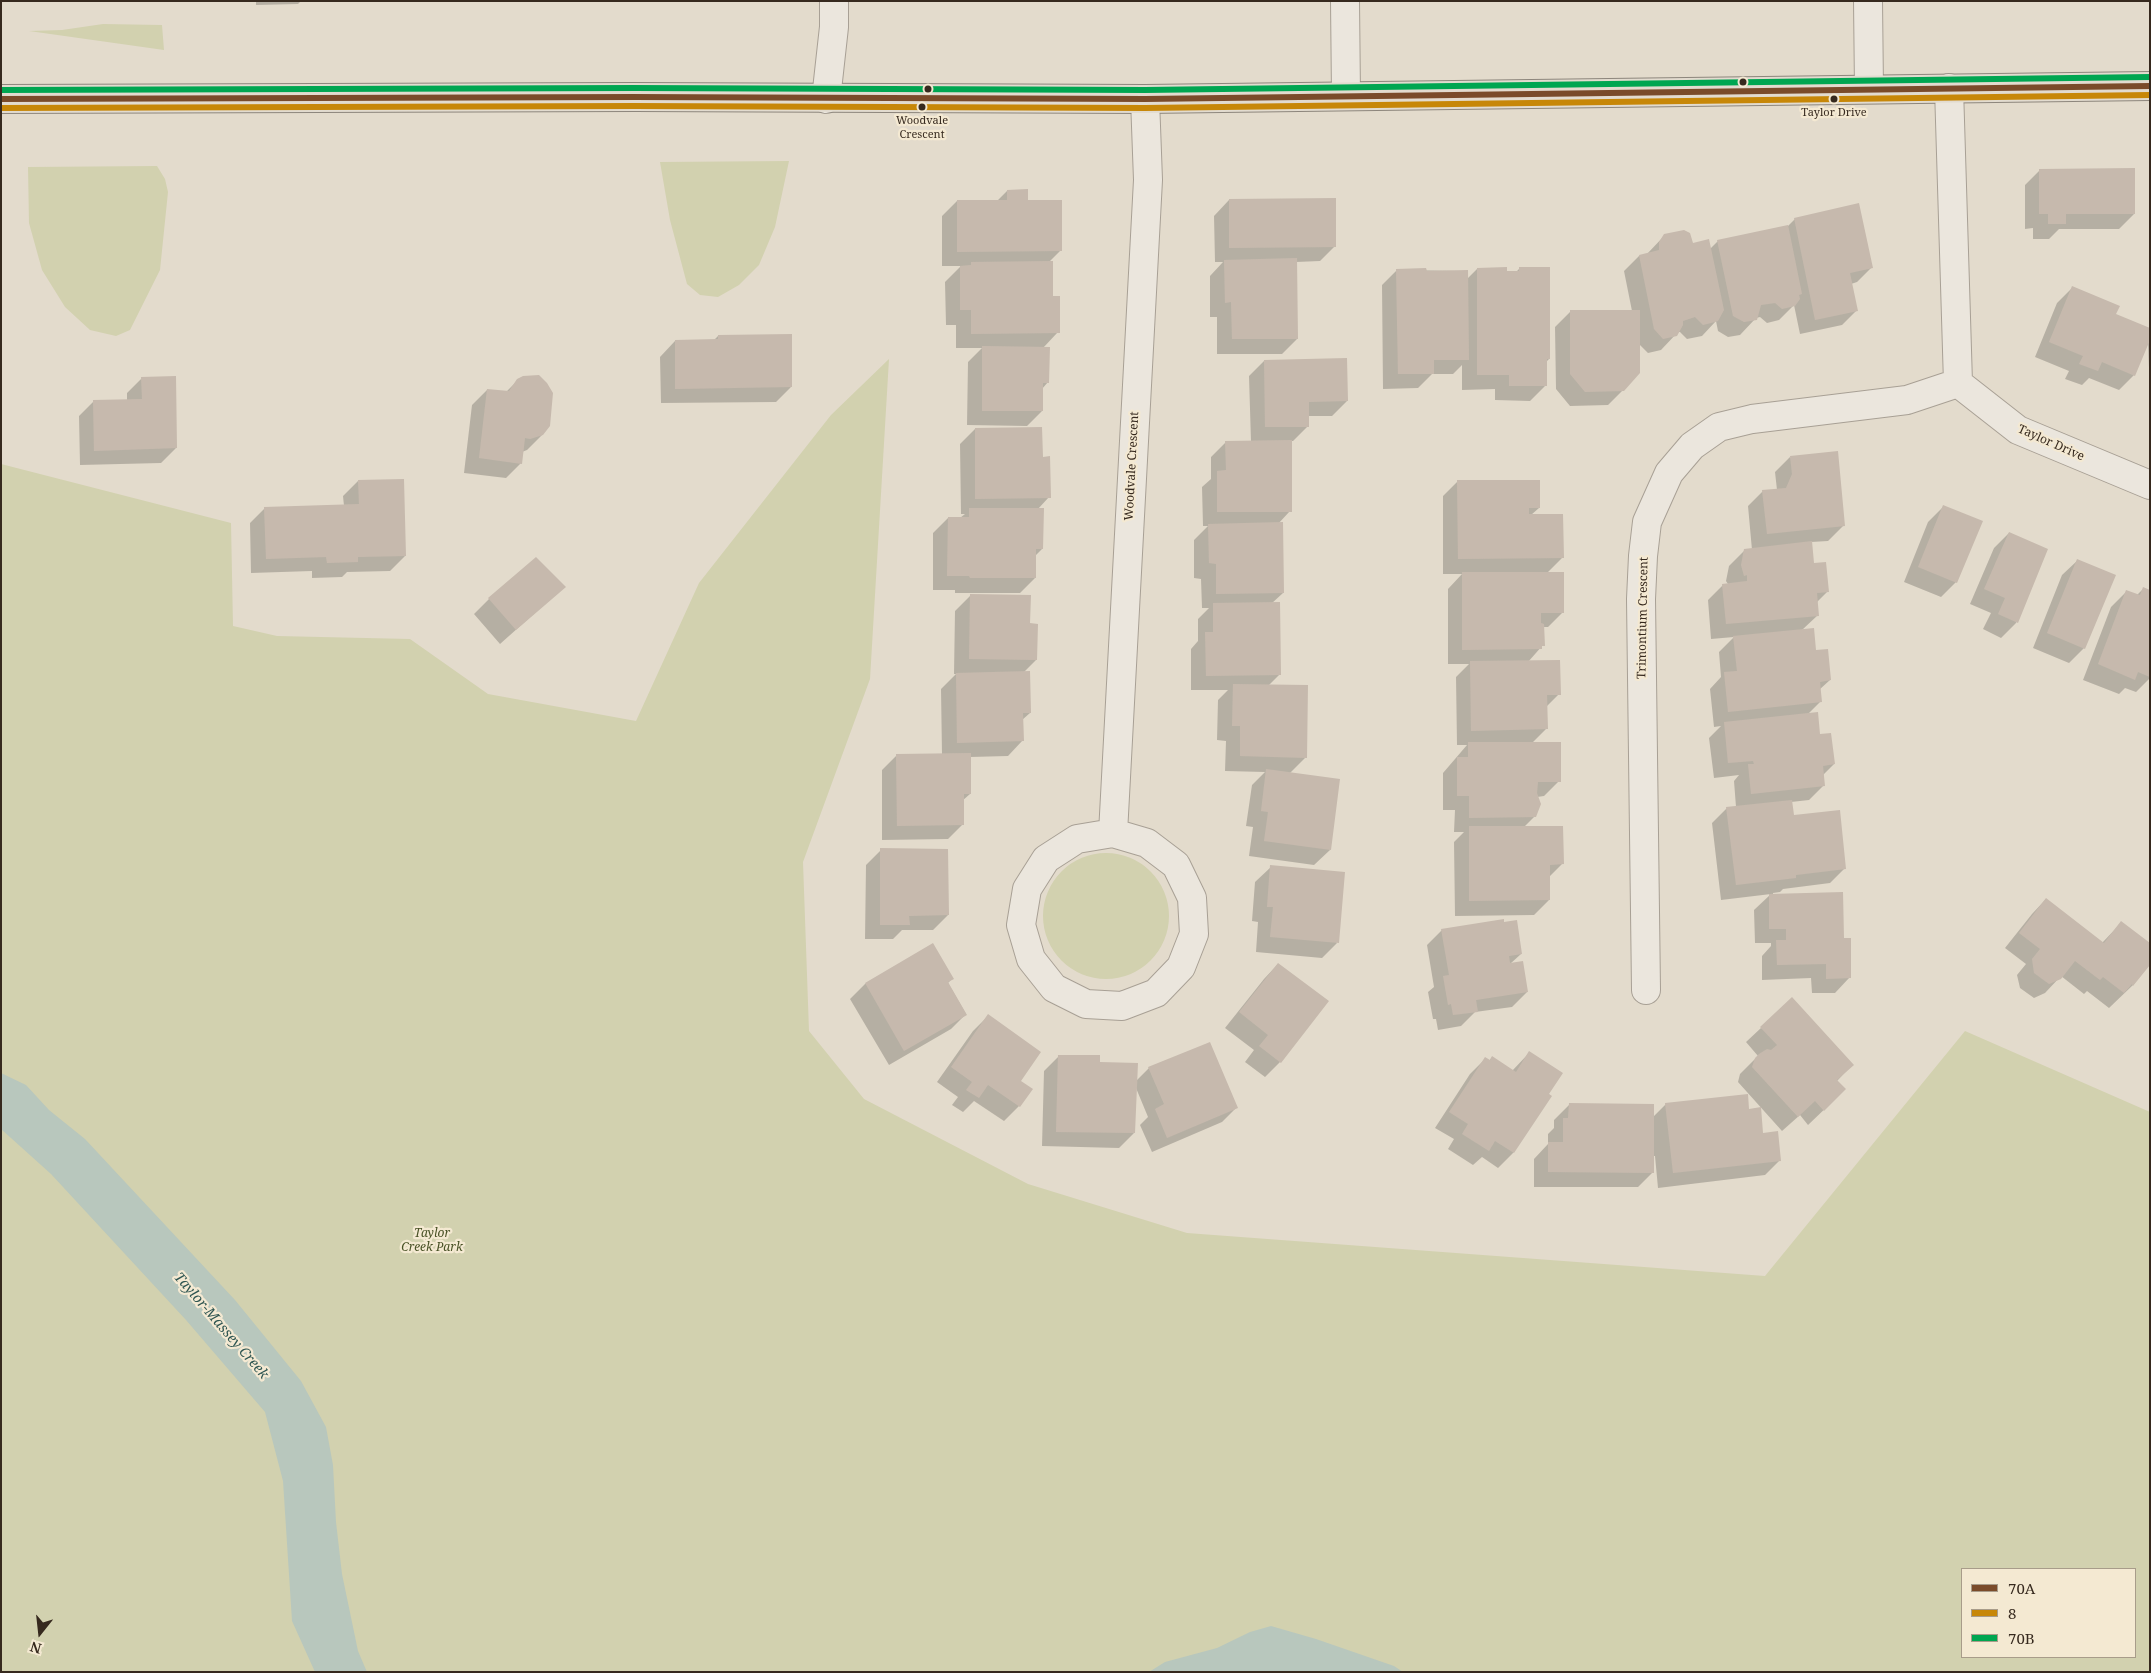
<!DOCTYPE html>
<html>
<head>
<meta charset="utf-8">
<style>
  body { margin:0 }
  #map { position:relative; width:2151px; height:1673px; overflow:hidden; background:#e3dbcc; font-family:"Noto Serif",serif }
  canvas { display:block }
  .frame { position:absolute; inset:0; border:2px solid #36291e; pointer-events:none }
  .legend { position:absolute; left:1961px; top:1568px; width:175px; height:90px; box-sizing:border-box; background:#f4e9d2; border:1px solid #a89c8a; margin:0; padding:6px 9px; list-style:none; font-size:15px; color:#36291e }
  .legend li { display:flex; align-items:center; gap:10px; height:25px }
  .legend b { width:25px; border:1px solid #a89c8a }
  .north { position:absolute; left:15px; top:1608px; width:50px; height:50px; -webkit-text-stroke:4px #f4e9d2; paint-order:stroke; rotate:196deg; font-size:14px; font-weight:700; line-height:20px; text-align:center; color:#36291e }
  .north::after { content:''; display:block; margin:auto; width:18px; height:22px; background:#36291e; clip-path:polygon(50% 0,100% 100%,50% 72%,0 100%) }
</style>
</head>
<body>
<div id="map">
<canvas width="2151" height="1673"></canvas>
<div class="frame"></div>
<ul class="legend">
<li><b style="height:6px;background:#7a4b2a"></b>70A</li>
<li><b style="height:6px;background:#c78708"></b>8</li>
<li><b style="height:6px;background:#00a651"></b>70B</li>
</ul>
<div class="north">N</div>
</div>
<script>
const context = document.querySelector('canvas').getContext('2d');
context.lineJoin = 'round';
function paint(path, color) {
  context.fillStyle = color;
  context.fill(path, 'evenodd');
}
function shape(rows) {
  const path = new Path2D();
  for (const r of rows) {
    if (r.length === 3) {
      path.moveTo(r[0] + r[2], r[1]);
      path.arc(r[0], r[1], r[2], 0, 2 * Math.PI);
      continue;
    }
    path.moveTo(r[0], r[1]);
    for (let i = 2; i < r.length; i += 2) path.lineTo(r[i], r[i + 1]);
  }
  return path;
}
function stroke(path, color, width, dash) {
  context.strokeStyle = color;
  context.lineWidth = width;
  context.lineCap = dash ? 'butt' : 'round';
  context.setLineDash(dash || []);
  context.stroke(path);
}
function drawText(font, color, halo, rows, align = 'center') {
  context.font = font + ' "Noto Serif",serif';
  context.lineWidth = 4.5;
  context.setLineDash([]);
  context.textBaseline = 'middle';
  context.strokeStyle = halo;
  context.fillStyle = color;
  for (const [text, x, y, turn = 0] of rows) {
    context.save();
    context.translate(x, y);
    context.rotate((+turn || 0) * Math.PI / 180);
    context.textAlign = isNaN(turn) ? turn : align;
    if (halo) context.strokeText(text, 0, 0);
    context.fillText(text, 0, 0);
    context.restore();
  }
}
paint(shape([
  [103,24,162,25,164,50,29,31,62,30],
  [789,161,775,227,759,265,739,285,718,297,700,295,687,284,670,220,660,162],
  [157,166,165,179,168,192,160,270,130,330,116,336,90,330,65,307,42,270,29,223,28,167],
  [889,359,870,679,803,862,809,1031,864,1099,1028,1184,1187,1233,1765,1276,1965,1031,2150,1112,2150,1672,1,1672,1,464,231,523,233,626,277,636,410,639,488,694,636,721,699,583,831,415],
  [1962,1569,2135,1569,2135,1657,1962,1657],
  [1106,916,63]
]), '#d2d1af');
paint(shape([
  [1,1073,26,1085,49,1110,85,1139,235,1300,301,1381,326,1427,333,1465,336,1522,342,1574,358,1651,367,1672,315,1672,292,1621,283,1481,265,1412,186,1320,51,1174,1,1129],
  [1271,1626,1316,1639,1394,1666,1403,1672,1149,1672,1165,1662,1217,1648,1250,1632]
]), '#b8c7bd');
paint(shape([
  [256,1,301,1,298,4,256,5],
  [2040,170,2134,214,2119,229,2059,229,2049,239,2033,239,2033,228,2025,229,2025,185],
  [1007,191,1027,201,1061,250,1049,262,1051,298,1058,332,1043,348,1048,382,1042,389,1042,411,1027,426,967,425,968,362,982,348,956,348,956,325,946,325,945,282,961,266,942,266,942,216,957,201,997,201],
  [1229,200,1335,246,1320,261,1296,262,1297,339,1282,354,1217,354,1217,317,1210,317,1210,276,1223,262,1215,262,1214,216],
  [1795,219,1872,267,1857,282,1851,284,1857,310,1842,325,1800,334,1794,305,1779,320,1767,323,1760,317,1756,318,1740,335,1728,337,1718,331,1716,321,1702,336,1687,339,1680,332,1678,332,1661,350,1648,353,1639,344,1623,390,1608,405,1570,406,1556,389,1555,327,1570,312,1632,311,1624,271,1639,256,1647,254,1665,235,1710,249,1718,241,1787,227],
  [1477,269,1516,272,1519,269,1549,359,1546,362,1545,386,1530,401,1495,400,1495,389,1462,390,1462,365,1453,374,1432,374,1418,388,1383,389,1382,285,1397,270,1467,271,1467,279],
  [2072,288,2115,315,2150,329,2150,393,2148,342,2134,375,2119,390,2089,378,2082,385,2065,379,2069,371,2035,357,2057,303],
  [718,336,791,387,776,402,661,403,660,357,675,341,713,341],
  [1264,361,1347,401,1332,416,1308,416,1308,426,1293,441,1290,441,1290,511,1278,524,1283,593,1271,604,1280,674,1268,686,1306,757,1290,773,1330,850,1314,865,1249,856,1253,827,1246,826,1252,785,1265,772,1225,771,1226,741,1217,740,1218,700,1228,690,1191,690,1191,649,1198,641,1198,619,1209,608,1202,608,1201,579,1194,578,1194,540,1208,526,1203,526,1202,487,1211,479,1211,457,1226,442,1251,442,1249,376],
  [142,378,176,448,161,463,80,465,79,416,94,401,127,400,127,393],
  [518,380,542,435,527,450,522,452,521,463,506,478,464,473,472,405,487,390,506,392],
  [975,429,1041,458,1049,497,1038,509,1042,549,1035,556,1035,578,1020,593,955,593,955,590,933,590,933,533,948,518,960,518,965,514,961,514,960,444],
  [1790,457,1843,526,1828,541,1811,542,1813,565,1828,591,1816,603,1818,615,1802,630,1830,680,1819,690,1820,702,1808,714,1834,764,1823,775,1824,785,1809,800,1791,802,1793,817,1845,868,1830,883,1783,889,1780,892,1773,893,1773,895,1843,939,1850,977,1835,993,1812,993,1811,978,1762,980,1762,956,1771,946,1771,943,1755,943,1754,910,1771,894,1721,900,1712,823,1727,808,1736,807,1734,781,1739,775,1714,778,1709,738,1721,726,1714,727,1710,689,1721,677,1719,652,1734,637,1711,639,1708,600,1723,585,1728,584,1726,581,1729,566,1745,550,1752,550,1748,506,1763,491,1777,490,1775,472],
  [358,481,405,556,390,571,347,572,342,577,312,578,312,571,251,573,250,523,265,508,344,506,343,496],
  [1458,481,1539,508,1531,515,1562,558,1547,573,1563,612,1548,627,1543,627,1543,645,1528,662,1559,694,1546,707,1546,729,1532,743,1559,781,1544,796,1537,797,1535,816,1524,827,1562,864,1549,877,1549,900,1534,915,1455,916,1454,842,1464,832,1454,832,1455,810,1443,810,1443,773,1467,745,1457,745,1456,677,1469,664,1448,664,1448,589,1462,574,1443,574,1443,496],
  [1943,507,1956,582,1941,597,1904,582,1928,522],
  [2009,533,2047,550,2016,623,2001,638,1983,629,1991,613,1970,604,1994,548],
  [2078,560,2084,648,2069,663,2033,648,2062,575],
  [564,587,500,644,474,614,489,599],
  [2143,589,2150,592,2150,678,2136,692,2125,688,2119,694,2083,680,2111,607,2126,592,2136,596],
  [970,596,1029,625,1036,660,1023,673,1030,713,1022,720,1023,740,1008,756,970,757,970,794,962,801,963,824,948,839,882,840,882,770,897,755,942,755,941,689,956,674,954,674,955,611],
  [881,850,948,915,933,930,902,930,893,939,865,939,866,865],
  [1271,867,1337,943,1322,958,1256,952,1258,922,1252,921,1255,882],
  [2046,899,2102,943,2121,923,2150,963,2133,985,2109,1008,2087,991,2084,994,2061,976,2045,993,2034,998,2020,988,2017,975,2026,964,2005,948,2032,914],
  [1503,924,1521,954,1510,964,1527,992,1512,1007,1475,1012,1461,1026,1438,1030,1436,1019,1433,1019,1428,992,1434,987,1427,945,1442,930],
  [933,945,952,979,948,983,966,1014,951,1029,889,1065,850,999,865,984],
  [1278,964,1327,1001,1280,1062,1265,1077,1245,1062,1254,1050,1225,1028,1264,979],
  [988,1016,1019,1082,1031,1090,1019,1106,1004,1121,974,1101,963,1112,952,1105,958,1097,937,1082,973,1031],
  [1761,1028,1852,1065,1837,1081,1830,1104,1808,1125,1800,1115,1782,1131,1738,1082,1740,1074,1758,1056,1746,1042],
  [1529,1053,1550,1096,1513,1153,1498,1168,1482,1157,1473,1165,1448,1149,1454,1139,1435,1128,1470,1074,1485,1059,1489,1061,1492,1057,1512,1071],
  [1059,1056,1098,1063,1136,1081,1149,1068,1237,1107,1222,1122,1152,1152,1140,1125,1148,1117,1136,1088,1134,1133,1119,1148,1042,1146,1044,1071],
  [1666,1104,1748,1110,1780,1160,1765,1175,1658,1188,1655,1156,1653,1156,1653,1172,1638,1187,1534,1187,1534,1159,1548,1144,1548,1134,1554,1128,1554,1120,1569,1105,1653,1117]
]), '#0003');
paint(shape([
  [2135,168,2135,214,2066,214,2066,224,2048,224,2048,214,2039,214,2039,169],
  [1028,189,1028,200,1062,200,1062,251,957,252,957,200,1007,200,1007,190],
  [1336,198,1336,247,1229,248,1229,199],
  [1859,203,1873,268,1850,273,1858,311,1815,320,1794,218],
  [1788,225,1802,294,1799,295,1800,299,1795,306,1782,309,1775,303,1761,305,1757,320,1744,322,1733,316,1717,240],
  [1684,230,1690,233,1693,243,1709,239,1724,310,1718,321,1711,323,1703,325,1695,317,1683,321,1683,325,1677,336,1663,339,1654,329,1639,255,1659,250,1659,242,1664,234],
  [1297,258,1298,339,1232,339,1231,302,1225,303,1224,260],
  [1053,261,1053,296,1060,296,1060,333,971,334,971,310,960,310,960,266,971,265,971,262],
  [1507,267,1507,271,1519,271,1519,267,1550,267,1550,359,1547,359,1547,386,1509,386,1509,375,1477,375,1477,268],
  [1426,268,1427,271,1468,270,1469,360,1434,360,1434,374,1398,374,1396,269],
  [2072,286,2120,306,2116,314,2150,328,2150,340,2135,376,2102,362,2098,371,2079,364,2083,356,2049,342],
  [1570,310,1640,310,1640,373,1624,391,1585,392,1570,374],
  [792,334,792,387,675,389,675,340,718,339,718,335],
  [982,346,1050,347,1049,383,1043,383,1043,411,982,411],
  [1347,358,1348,401,1309,402,1309,427,1265,427,1264,360],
  [539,375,547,383,553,393,550,426,543,435,530,439,525,438,522,464,479,458,487,389,509,391,517,379,523,376],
  [176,376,177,448,94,451,93,400,142,399,141,377],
  [1042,427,1043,457,1050,456,1051,498,975,499,975,428],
  [1292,440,1292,512,1217,512,1217,471,1226,470,1225,441],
  [1838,451,1845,526,1767,534,1762,490,1786,488,1792,474,1790,456],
  [404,479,406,556,358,557,358,562,327,563,326,557,266,559,264,507,359,504,358,480],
  [1457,480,1540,480,1540,508,1529,508,1529,514,1563,514,1564,558,1458,559],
  [1943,505,1983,521,1957,583,1918,567],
  [969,508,1044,508,1043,549,1036,549,1036,578,970,578,969,576,947,576,948,517,969,517],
  [1283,522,1284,593,1216,594,1216,564,1209,563,1208,524],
  [2009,532,2048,549,2018,623,1998,614,2005,598,1984,589],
  [1812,541,1814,563,1826,562,1829,592,1817,593,1819,616,1726,624,1722,584,1747,581,1747,575,1744,576,1741,565,1744,549],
  [536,557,566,587,516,630,488,598],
  [2077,559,2116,575,2085,649,2047,633],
  [1462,572,1564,572,1564,613,1541,613,1541,623,1544,624,1545,646,1542,646,1542,649,1462,650],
  [2143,587,2150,590,2150,677,2138,672,2135,680,2098,664,2126,590,2140,595],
  [970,594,1031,595,1030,623,1038,624,1037,660,969,659],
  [1280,602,1281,675,1206,676,1205,632,1213,632,1213,603],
  [1814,628,1816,650,1828,649,1831,680,1820,682,1822,702,1728,712,1724,672,1737,671,1733,636],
  [1560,660,1561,695,1547,695,1548,729,1471,731,1470,661],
  [1030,671,1031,713,1023,713,1024,741,957,743,956,673],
  [1233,684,1308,685,1307,758,1240,756,1240,726,1232,726],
  [1818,712,1820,734,1831,733,1835,764,1823,766,1825,786,1751,794,1748,764,1754,764,1753,761,1728,763,1724,722],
  [1468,742,1561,742,1561,782,1538,782,1537,793,1541,804,1536,817,1469,818,1469,796,1457,796,1457,757,1468,757],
  [971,753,971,794,964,794,964,825,897,826,896,754],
  [1266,769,1340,779,1331,850,1264,841,1268,812,1261,811],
  [1792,800,1794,815,1840,810,1846,869,1796,875,1796,878,1736,885,1726,807],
  [1469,826,1563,826,1564,864,1550,865,1550,900,1469,901],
  [880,848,948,849,949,915,909,916,910,925,880,925],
  [1270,865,1345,872,1339,943,1270,937,1273,907,1267,907],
  [1843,892,1844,938,1851,938,1851,978,1826,979,1826,964,1777,965,1776,940,1786,940,1786,929,1769,929,1769,894],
  [2046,898,2104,943,2121,921,2150,943,2150,965,2133,986,2132,984,2124,993,2103,977,2100,980,2075,961,2061,979,2049,984,2034,973,2032,959,2040,949,2019,933],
  [1504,919,1504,922,1517,920,1522,954,1509,956,1510,963,1523,961,1528,992,1476,1000,1478,1012,1453,1015,1451,1004,1448,1005,1443,976,1449,975,1441,929],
  [933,943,954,979,948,982,967,1015,904,1051,865,983],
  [1278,963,1329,1001,1281,1063,1259,1046,1268,1035,1239,1012],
  [1792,997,1854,1065,1837,1080,1846,1089,1824,1111,1815,1101,1798,1117,1752,1067,1755,1058,1759,1054,1767,1049,1771,1050,1777,1045,1760,1027],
  [988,1014,1041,1052,1021,1081,1033,1089,1020,1107,988,1085,979,1098,966,1090,972,1082,951,1067],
  [1210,1042,1238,1108,1167,1138,1155,1109,1164,1104,1148,1067],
  [1529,1051,1563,1073,1549,1094,1552,1096,1514,1153,1495,1141,1489,1151,1462,1134,1468,1124,1449,1112,1485,1057,1490,1060,1492,1056,1516,1072],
  [1058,1055,1100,1055,1100,1062,1138,1063,1135,1133,1056,1132],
  [1748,1094,1749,1109,1761,1107,1763,1133,1778,1131,1781,1161,1673,1173,1665,1103],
  [1569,1103,1654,1104,1654,1173,1548,1172,1548,1142,1563,1142,1563,1118,1568,1118]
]), '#c6b9ad');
const minor = shape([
  [1345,1,1346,95],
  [1868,1,1869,89],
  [1949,88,1958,383,2018,430,2150,485],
  [826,99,834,27,834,1],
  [1113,833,1147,843,1176,865,1192,898,1194,934,1181,967,1156,993,1122,1006,1086,1004,1054,988,1031,959,1021,925,1027,889,1046,859,1077,839,1113,833,1148,180,1145,99],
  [1646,990,1641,599,1643,556,1647,522,1669,473,1692,446,1719,427,1752,419,1907,400,1958,383]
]);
const major = shape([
  [1,99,633,97,1145,99,2150,86]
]);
stroke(minor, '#a8a095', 30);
stroke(major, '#8d867c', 30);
stroke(minor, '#ebe6dd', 28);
stroke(major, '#e2dbcf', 28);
stroke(shape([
  [1,99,633,97,1145,99,2150,86]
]), '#7a4b2a', 6);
stroke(shape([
  [1,108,633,106,1145,108,2150,95]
]), '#c78708', 6);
stroke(shape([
  [1,90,633,88,1145,90,2150,77]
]), '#00a651', 6);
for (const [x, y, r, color] of [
  [1743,82,4.5,"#36291e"],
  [928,89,4.5,"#36291e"],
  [1834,99,4.5,"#36291e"],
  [922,107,4.5,"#36291e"]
]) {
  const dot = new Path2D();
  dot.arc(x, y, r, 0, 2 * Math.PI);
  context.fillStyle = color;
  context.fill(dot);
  stroke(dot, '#f4e9d2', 2);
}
drawText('11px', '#36291e', '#f4e9d2', [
  ["Taylor Drive",1834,113],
  ["Woodvale",922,121],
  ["Crescent",922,135]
]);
drawText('12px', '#36291e', '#f4e9d2', [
  ["Taylor Drive",2051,443,24],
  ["Woodvale Crescent",1132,466,-87],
  ["Trimontium Crescent",1643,618,-89]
]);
drawText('italic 12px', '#485125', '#f4e9d2', [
  ["Taylor",432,1234],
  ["Creek Park",432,1248]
]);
drawText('italic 14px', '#2e5551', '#f4e9d2', [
  ["Taylor-Massey Creek",221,1326,49]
]);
</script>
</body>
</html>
